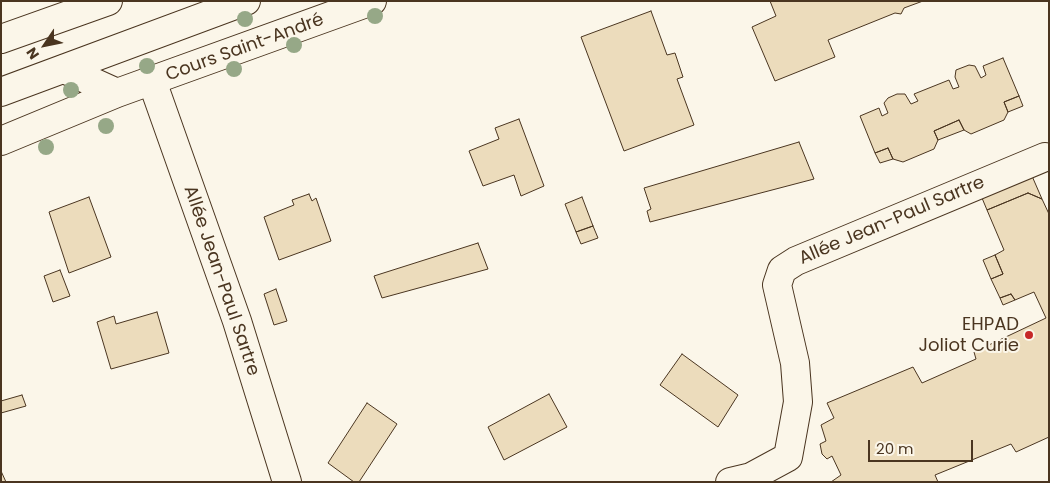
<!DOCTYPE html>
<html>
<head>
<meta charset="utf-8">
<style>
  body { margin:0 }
  #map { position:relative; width:1050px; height:483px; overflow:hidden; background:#fbf6e9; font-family:Poppins,sans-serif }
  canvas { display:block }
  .frame { position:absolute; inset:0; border:2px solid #4a3520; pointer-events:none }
  .north { position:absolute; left:20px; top:20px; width:50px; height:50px; -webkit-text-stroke:4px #fbf6e9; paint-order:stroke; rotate:236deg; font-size:14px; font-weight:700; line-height:20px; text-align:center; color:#4a3520 }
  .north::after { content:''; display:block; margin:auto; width:18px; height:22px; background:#4a3520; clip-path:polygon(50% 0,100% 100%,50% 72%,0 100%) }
  .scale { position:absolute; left:868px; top:440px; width:105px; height:22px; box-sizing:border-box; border:2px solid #4a3520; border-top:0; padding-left:6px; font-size:15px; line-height:18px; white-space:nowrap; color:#4a3520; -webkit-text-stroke:4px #fbf6e9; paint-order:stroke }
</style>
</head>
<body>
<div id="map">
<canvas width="1050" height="483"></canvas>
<div class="frame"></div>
<div class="north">N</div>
<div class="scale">20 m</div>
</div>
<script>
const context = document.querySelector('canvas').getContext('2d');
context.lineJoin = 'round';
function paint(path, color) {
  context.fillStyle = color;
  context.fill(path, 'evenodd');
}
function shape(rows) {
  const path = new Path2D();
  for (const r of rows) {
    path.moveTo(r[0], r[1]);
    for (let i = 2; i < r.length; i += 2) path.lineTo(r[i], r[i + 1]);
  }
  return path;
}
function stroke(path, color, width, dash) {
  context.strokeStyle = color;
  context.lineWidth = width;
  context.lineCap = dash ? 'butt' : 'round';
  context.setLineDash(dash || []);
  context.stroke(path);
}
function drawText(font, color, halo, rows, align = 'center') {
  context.font = font + ' Poppins,sans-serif';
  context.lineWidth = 4;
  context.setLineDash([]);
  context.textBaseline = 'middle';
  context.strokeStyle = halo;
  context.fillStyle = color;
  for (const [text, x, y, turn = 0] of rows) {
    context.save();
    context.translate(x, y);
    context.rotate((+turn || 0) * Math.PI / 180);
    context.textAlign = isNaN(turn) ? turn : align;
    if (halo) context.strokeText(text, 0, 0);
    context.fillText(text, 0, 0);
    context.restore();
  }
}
const building = shape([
  [770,1,923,1,904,8,901,14,895,13,828,40,835,57,775,81,752,27,776,16,770,1],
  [651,11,667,55,675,53,683,77,677,79,694,125,624,151,581,37,651,11],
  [1003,58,1019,96,1004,102,1008,112,1004,120,971,134,964,130,959,120,934,131,938,140,934,149,903,162,893,159,888,148,875,153,860,116,879,108,882,116,888,113,884,103,888,98,897,94,905,94,911,104,918,101,914,94,949,80,953,89,959,87,955,77,956,70,969,65,975,66,981,78,986,75,983,66,1003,58],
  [1019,96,1023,106,1008,112,1004,102,1019,96],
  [519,119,544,186,521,196,514,175,483,186,469,151,499,139,495,128,519,119],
  [959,120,964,130,938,140,934,131,959,120],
  [799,142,814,179,650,222,647,211,651,209,644,188,799,142],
  [888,148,893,159,880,163,875,153,888,148],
  [1032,176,1042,199,1028,193,987,210,982,198,1032,176],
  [1028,193,1042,199,1049,214,1049,437,1016,452,1011,444,935,475,938,482,831,482,841,475,832,456,827,459,822,454,820,444,826,441,821,425,834,418,827,403,913,367,922,383,976,359,974,352,1046,318,1034,292,1015,300,1011,294,1000,298,991,279,1003,274,995,255,1004,250,987,210,1028,193],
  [309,194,312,201,316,198,331,241,279,260,264,217,294,205,292,200,309,194],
  [89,197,111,257,69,273,49,212,89,197],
  [582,197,593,226,576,232,565,204,582,197],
  [593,226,598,238,581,244,576,232,593,226],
  [478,243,488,269,382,298,374,276,478,243],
  [995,255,1003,274,991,279,983,260,995,255],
  [60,270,70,296,53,302,44,276,60,270],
  [276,289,287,321,274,325,264,294,276,289],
  [1011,294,1015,300,1003,305,1000,298,1011,294],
  [157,312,169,353,111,369,97,322,114,316,116,324,157,312],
  [682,354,738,395,718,427,660,385,682,354],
  [549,394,567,427,504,460,488,427,549,394],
  [22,395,26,406,1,413,1,401,22,395],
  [367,403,397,424,359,482,354,482,328,463,367,403],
  [1,471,6,482,1,482,1,471]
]);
paint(building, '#ecdcbc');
stroke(building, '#4a3520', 1);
const minor = shape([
  [64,69,117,93],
  [152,81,237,321,287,482],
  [1,141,117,93,372,1],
  [730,482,751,477,788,457,798,402,795,363,777,285,782,270,796,261,1045,157]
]);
const primary = shape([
  [1,39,108,1],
  [1,92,246,1]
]);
stroke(minor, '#4a3520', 30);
stroke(primary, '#4a3520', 30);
stroke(minor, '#fbf6e9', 28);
stroke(primary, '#fbf6e9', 28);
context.fillStyle = '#96a887';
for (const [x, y] of [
  [375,16],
  [245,19],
  [294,45],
  [147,66],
  [234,69],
  [71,90],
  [106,126],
  [46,147]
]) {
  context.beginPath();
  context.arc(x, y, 8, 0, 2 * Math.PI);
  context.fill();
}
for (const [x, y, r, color] of [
  [1029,335,5,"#c62828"]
]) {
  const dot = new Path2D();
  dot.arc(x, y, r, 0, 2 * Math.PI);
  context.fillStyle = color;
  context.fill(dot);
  stroke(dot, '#fbf6e9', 2);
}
drawText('18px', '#4a3520', '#fbf6e9', [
  ["Cours Saint-André",245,48,-20],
  ["Allée Jean-Paul Sartre",892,221,-23],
  ["Allée Jean-Paul Sartre",221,281,71]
]);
drawText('18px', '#4a3520', '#fbf6e9', [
  ["EHPAD",1019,325],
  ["Joliot Curie",1019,346]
], 'right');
</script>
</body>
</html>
